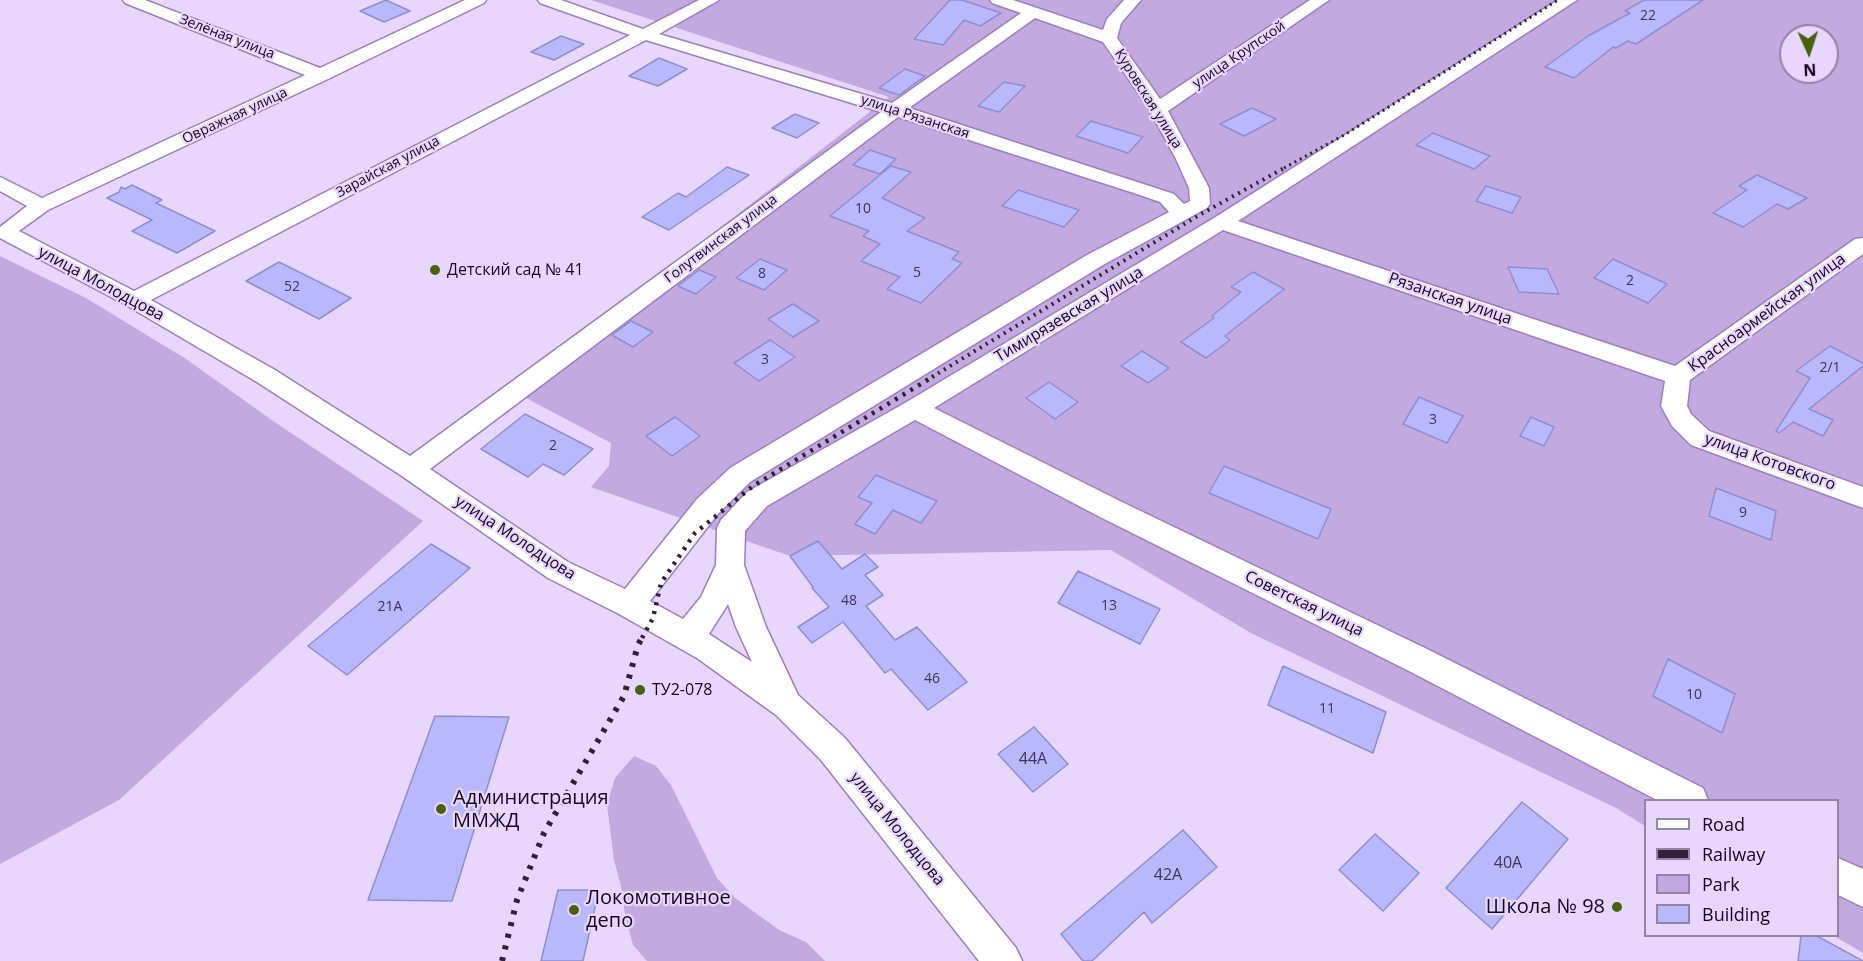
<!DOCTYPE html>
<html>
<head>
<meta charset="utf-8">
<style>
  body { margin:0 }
  #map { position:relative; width:1863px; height:961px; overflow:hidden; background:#e7d6fe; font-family:"Open Sans",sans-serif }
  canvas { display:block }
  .legend { position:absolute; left:1644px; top:799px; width:195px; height:138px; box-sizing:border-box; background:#e7d6fe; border:2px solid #9384a5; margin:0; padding:8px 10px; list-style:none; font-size:18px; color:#14081f }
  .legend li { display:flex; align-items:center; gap:12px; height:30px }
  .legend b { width:30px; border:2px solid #9384a5 }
  .north { position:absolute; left:1779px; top:24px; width:60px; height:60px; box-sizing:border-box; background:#e7d6fe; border:2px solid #9384a5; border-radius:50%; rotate:177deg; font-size:16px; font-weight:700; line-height:24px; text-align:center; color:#14081f }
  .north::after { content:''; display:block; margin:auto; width:21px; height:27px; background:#49610d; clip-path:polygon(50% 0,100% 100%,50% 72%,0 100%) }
</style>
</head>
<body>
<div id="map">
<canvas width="1863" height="961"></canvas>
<ul class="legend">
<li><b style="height:8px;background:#fff"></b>Road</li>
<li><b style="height:8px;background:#2e213a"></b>Railway</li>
<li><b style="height:16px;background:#c2a9e0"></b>Park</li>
<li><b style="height:16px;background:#bab8fd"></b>Building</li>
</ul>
<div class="north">N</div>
</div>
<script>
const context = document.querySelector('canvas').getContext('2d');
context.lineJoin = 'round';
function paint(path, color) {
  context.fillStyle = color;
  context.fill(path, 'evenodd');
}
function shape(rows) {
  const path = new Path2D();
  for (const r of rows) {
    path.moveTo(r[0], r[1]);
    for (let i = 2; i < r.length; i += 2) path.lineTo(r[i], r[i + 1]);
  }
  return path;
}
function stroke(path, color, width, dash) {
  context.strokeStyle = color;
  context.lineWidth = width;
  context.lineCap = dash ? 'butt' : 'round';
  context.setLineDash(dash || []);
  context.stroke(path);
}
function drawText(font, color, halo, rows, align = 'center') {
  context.font = font + ' "Open Sans",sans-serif';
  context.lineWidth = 4.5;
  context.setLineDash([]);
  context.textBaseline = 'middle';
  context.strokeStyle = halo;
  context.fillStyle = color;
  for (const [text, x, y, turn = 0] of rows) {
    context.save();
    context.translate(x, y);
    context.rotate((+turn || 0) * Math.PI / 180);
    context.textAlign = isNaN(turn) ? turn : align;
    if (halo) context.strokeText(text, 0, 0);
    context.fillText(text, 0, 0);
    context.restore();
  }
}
paint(shape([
  [591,0,1863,0,1863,953,1834,936,1838,936,1838,800,1646,800,1645,826,1616,808,1251,633,1111,550,790,556,591,487,609,466,611,443,511,390,889,97],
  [1791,36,1827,36,1827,72,1791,72],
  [0,256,86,298,186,359,276,423,423,521,119,800,0,864],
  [634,756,656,766,671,785,717,878,735,898,779,930,806,942,825,961,647,961,633,945,625,915,621,886,614,860,607,805,615,778]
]), '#c2a9e0');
const building = shape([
  [386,0,410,11,384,22,360,11,386,0],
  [950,0,962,0,1001,13,980,26,964,20,943,45,914,39,950,0],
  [1644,0,1703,0,1636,44,1628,41,1616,48,1613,47,1574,78,1545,67,1588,36,1630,13,1625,11,1644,0],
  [561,36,584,44,554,60,531,52,561,36],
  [659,58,687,69,658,86,629,76,659,58],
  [905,69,925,76,899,95,879,88,905,69],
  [1004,82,1025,86,999,112,978,106,1004,82],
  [1252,108,1276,119,1244,136,1220,124,1252,108],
  [795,114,819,123,797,138,772,128,795,114],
  [1091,121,1143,137,1128,153,1076,136,1091,121],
  [1433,133,1490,156,1474,169,1416,145,1433,133],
  [870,150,896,159,880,174,853,165,870,150],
  [891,166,911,172,882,198,925,218,907,231,959,252,952,259,962,263,921,303,887,289,900,277,861,261,880,244,863,236,869,231,830,216,891,166],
  [727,167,749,175,669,230,642,217,678,193,686,197,727,167],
  [1757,175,1807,198,1788,209,1777,204,1743,227,1713,213,1747,190,1739,186,1757,175],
  [132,185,162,200,156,203,215,231,177,253,132,231,152,220,107,198,119,192,121,187,125,189,132,185],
  [1486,186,1521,197,1512,213,1476,201,1486,186],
  [1018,190,1079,210,1064,227,1002,206,1018,190],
  [760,259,787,270,764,290,736,278,760,259],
  [1613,259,1667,284,1648,303,1594,278,1613,259],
  [279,262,351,298,319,319,246,281,279,262],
  [1508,267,1547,269,1559,294,1519,292,1508,267],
  [699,270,716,277,696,294,678,286,699,270],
  [1253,272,1284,289,1225,336,1230,340,1206,358,1181,342,1214,318,1212,316,1241,292,1231,287,1253,272],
  [793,304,819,321,793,337,768,319,793,304],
  [631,321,653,332,633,347,612,335,631,321],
  [770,340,795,357,759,381,734,363,770,340],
  [1830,346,1863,363,1863,366,1809,409,1833,420,1823,436,1793,422,1779,433,1776,431,1810,378,1796,371,1830,346],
  [1142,351,1169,368,1148,383,1121,366,1142,351],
  [1049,382,1078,402,1055,419,1026,398,1049,382],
  [1419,397,1463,416,1447,443,1403,424,1419,397],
  [525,414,593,449,564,475,543,464,528,477,481,449,525,414],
  [675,417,700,436,672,456,646,436,675,417],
  [1531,417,1554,427,1544,446,1520,436,1531,417],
  [1224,466,1331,509,1318,539,1209,493,1224,466],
  [876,475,937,501,921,523,893,510,875,534,855,524,872,503,858,497,876,475],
  [1716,488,1776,511,1771,540,1709,516,1716,488],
  [818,541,842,569,865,554,878,567,865,575,883,595,866,606,895,640,917,627,967,682,928,710,891,669,885,673,843,622,812,643,798,627,829,607,812,588,813,587,790,556,818,541],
  [431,544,470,568,347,675,308,646,431,544],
  [1078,571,1160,609,1140,644,1058,603,1078,571],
  [1668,659,1735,694,1722,733,1653,696,1668,659],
  [1283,666,1386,712,1373,753,1268,705,1283,666],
  [435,716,509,717,452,901,368,900,435,716],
  [1034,727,1068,764,1033,792,998,754,1034,727],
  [1522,802,1568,839,1492,929,1446,888,1522,802],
  [1183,830,1217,867,1152,923,1144,912,1092,961,1083,961,1061,934,1183,830],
  [1375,834,1419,873,1383,911,1339,870,1375,834],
  [558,890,599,890,583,961,541,961,558,890],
  [1801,936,1817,936,1863,961,1798,961,1801,936]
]);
paint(building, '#bab8fd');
stroke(building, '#908ecf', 1.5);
const minor = shape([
  [123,0,145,0,320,68,465,0,486,0,484,3,328,79,48,210,19,231,134,291,630,35,540,3,538,0,561,0,643,29,699,0,719,0,659,34,892,103,1021,13,992,3,990,0,1013,0,1103,30,1107,19,1124,0,1141,0,1121,23,1117,38,1160,99,1310,0,1329,0,1168,111,1209,188,1210,204,1207,208,1103,265,750,482,717,515,650,601,683,619,701,597,716,565,717,528,721,520,747,492,905,403,1214,218,1558,0,1577,0,1238,221,1675,366,1855,239,1863,238,1863,254,1690,380,1687,406,1691,414,1709,431,1863,487,1863,508,1691,445,1672,426,1661,406,1665,381,1223,230,934,408,1122,502,1429,650,1703,788,1708,800,1657,800,1407,670,1102,518,915,420,767,506,745,531,744,565,766,627,798,695,845,738,1016,948,1022,961,979,961,821,760,776,715,697,658,619,614,548,578,402,476,257,382,126,305,0,238,0,227,27,206,0,191,0,177,42,198,305,75,125,3,123,0],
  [1035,18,1103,42,1149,109,1176,159,1189,188,1190,201,1184,204,1174,194,909,108,1035,18],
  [646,40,881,112,410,456,275,370,151,300,646,40],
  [898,117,1140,195,1160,202,1169,212,1087,255,730,468,697,499,625,589,568,562,430,469,898,117],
  [728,604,736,627,752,662,709,634,728,604],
  [1838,858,1863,869,1863,907,1838,895,1838,858]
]);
stroke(minor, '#9b7ebd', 3);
paint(minor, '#fff');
stroke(shape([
  [1284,168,1346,134,1558,0]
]), '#2e213a', 3, [2, 4]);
stroke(shape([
  [932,377,1201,214,1286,167]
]), '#2e213a', 4, [2, 5]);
stroke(shape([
  [642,638,653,618,661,583,695,533,753,486,934,376]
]), '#2e213a', 4.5, [3, 6]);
stroke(shape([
  [502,961,517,900,544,833,624,696,638,645,643,636]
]), '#2e213a', 6, [4, 8]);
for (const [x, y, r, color] of [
  [435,270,6,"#49610d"],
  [640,690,6,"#49610d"],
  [441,809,6,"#49610d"],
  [1617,907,6,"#49610d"],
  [574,910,6,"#49610d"]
]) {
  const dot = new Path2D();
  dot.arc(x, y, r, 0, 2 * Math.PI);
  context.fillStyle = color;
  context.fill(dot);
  stroke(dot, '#e7d6fe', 2);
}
drawText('14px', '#3e3456', null, [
  ["22",1648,16],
  ["10",863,209],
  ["5",917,273],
  ["8",762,274],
  ["2",1630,281],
  ["52",292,287],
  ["3",765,360],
  ["2/1",1830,368],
  ["3",1433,420],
  ["2",553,446],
  ["9",1743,513],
  ["48",849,601],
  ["13",1109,606],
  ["21А",390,607],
  ["46",932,679],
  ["10",1694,695],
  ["11",1327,709]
]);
drawText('14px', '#14081f', '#e7d6fe', [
  ["Зелёная улица",227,37,21],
  ["улица Крупской",1239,55,-34],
  ["Куровская улица",1148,99,58],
  ["Овражная улица",235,116,-25],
  ["улица Рязанская",915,117,18],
  ["Зарайская улица",388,167,-28],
  ["Голутвинская улица",721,239,-37]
]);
drawText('16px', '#14081f', '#e7d6fe', [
  ["Детский сад № 41",447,270],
  ["ТУ2-078",652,690]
], 'left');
drawText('16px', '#14081f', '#e7d6fe', [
  ["улица Молодцова",101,284,28],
  ["Рязанская улица",1450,299,19],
  ["Красноармейская улица",1767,313,-36],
  ["Тимирязевская улица",1069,315,-31],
  ["улица Котовского",1770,462,20],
  ["улица Молодцова",515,538,33],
  ["Советская улица",1304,604,26],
  ["улица Молодцова",897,829,51]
]);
drawText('16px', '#3e3456', null, [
  ["44А",1033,759],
  ["40А",1508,863],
  ["42А",1168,875]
]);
drawText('20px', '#14081f', '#e7d6fe', [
  ["Администрация",453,798],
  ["ММЖД",453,821],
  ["Локомотивное",586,898],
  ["депо",586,921],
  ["Школа № 98",1605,907,"right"]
], 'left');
</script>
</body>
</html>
